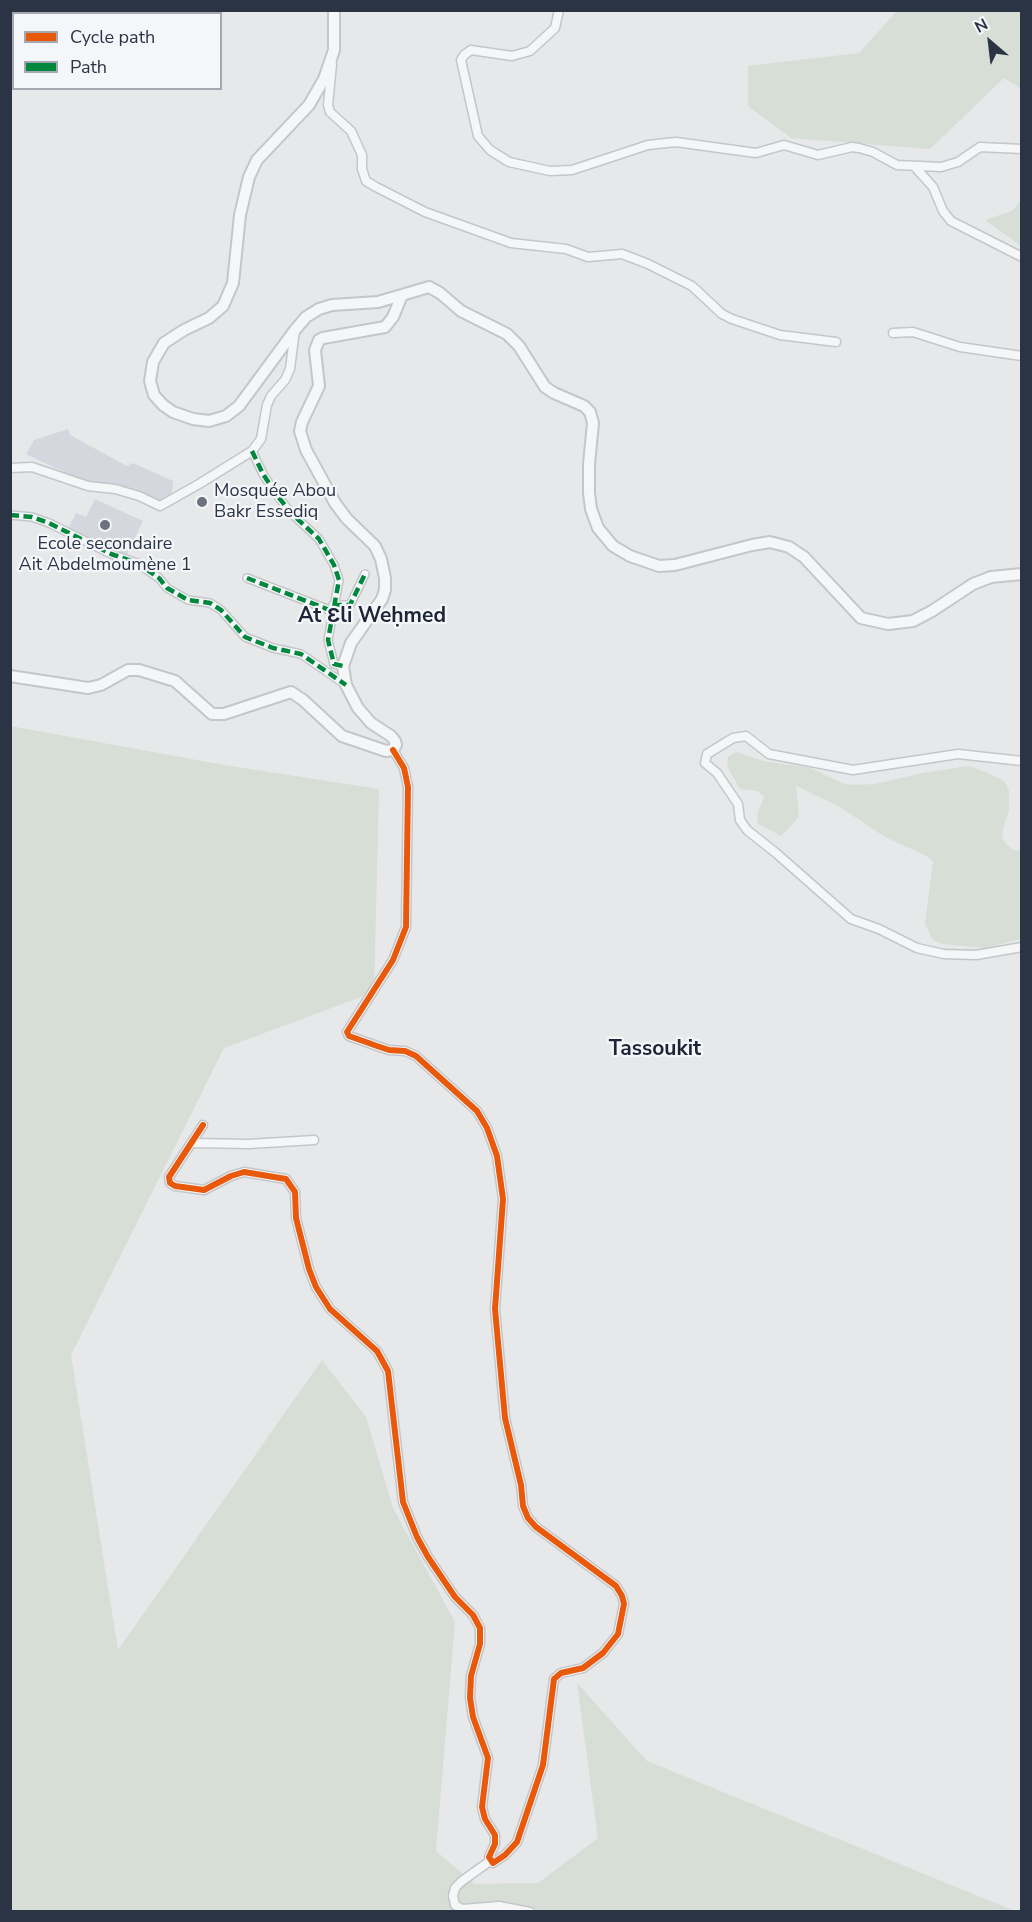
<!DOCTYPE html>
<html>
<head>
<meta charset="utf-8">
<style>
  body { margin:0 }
  #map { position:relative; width:1032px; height:1922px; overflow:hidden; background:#e6e8ea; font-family:"Nunito Sans",sans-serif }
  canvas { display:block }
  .frame { position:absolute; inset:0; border:12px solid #2b3445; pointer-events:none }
  .legend { position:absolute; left:12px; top:12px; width:210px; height:78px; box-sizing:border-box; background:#f4f6f9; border:2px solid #a4a8b1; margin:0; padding:8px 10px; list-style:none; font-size:18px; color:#2b3445 }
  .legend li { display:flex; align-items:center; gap:12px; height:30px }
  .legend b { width:30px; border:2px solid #a4a8b1 }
  .north { position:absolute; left:960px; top:12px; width:60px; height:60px; -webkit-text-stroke:4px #f4f6f9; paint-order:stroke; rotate:332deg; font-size:16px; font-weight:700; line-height:24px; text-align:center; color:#2b3445 }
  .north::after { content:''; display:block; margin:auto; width:21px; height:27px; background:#2b3445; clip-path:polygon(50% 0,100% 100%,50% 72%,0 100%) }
</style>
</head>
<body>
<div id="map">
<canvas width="1032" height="1922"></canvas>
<div class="frame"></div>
<ul class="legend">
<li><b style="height:8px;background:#e8590c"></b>Cycle path</li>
<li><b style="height:8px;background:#00873e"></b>Path</li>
</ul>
<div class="north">N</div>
</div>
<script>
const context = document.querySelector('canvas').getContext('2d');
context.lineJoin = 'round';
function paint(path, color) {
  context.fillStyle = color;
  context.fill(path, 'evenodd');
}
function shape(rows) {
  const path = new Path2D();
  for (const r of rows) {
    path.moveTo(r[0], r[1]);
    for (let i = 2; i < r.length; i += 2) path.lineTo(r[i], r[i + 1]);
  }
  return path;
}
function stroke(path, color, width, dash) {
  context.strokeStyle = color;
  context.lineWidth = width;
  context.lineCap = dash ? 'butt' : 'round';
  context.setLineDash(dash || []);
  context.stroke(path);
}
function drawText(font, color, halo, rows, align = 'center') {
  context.font = font + ' "Nunito Sans",sans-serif';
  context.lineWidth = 4.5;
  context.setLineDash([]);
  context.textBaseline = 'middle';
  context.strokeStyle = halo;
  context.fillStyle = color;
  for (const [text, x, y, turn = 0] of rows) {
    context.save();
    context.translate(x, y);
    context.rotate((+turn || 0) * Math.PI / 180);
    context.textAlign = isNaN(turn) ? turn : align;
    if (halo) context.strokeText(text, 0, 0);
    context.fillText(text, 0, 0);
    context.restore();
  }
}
paint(shape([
  [68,429,70,435,127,466,133,463,173,481,173,487,170,496,160,503,89,484,26,454,34,440],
  [95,499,143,521,126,556,68,529,76,513,86,517]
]), '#d4d7dd');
paint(shape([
  [897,11,1021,11,1021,89,1004,78,930,149,791,138,748,106,748,66,859,53],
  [1021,200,1021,246,985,220,1012,211],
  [10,726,224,765,379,789,374,992,224,1048,71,1355,118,1650,322,1360,366,1417,393,1508,455,1622,436,1851,475,1884,538,1883,598,1838,577,1683,647,1761,1015,1911,11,1911],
  [736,752,763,761,810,768,845,784,855,785,875,784,923,773,970,766,997,777,1005,782,1009,791,1009,810,1003,828,1002,837,1007,845,1014,850,1021,851,1021,939,985,948,942,944,933,940,925,924,933,862,927,856,885,837,840,807,796,786,799,817,781,836,758,824,757,815,764,797,758,791,740,789,727,766,728,757]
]), '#d6ded6');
const pedestrian = shape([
  [252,451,263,474,276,494,291,513,319,539,334,565,339,580,328,640,334,664,343,666],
  [10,515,32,517,49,523,111,554,137,563,159,578,167,588,188,600,210,603,221,610,245,637,273,648,301,654,346,685],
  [247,578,332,611],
  [333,605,350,605,365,574]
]);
const minor = shape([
  [559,10,555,28,530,51,512,56,471,50,464,55,461,60,478,136,490,150,509,162,550,171,572,170,648,145,676,142,756,153,784,145,818,155,852,147,859,148,873,152,897,165,941,167,958,162,980,147,1022,149],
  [332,64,328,105,330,112,351,131,362,155,362,169,366,181,376,187,425,212,511,243,566,249,588,257,622,254,648,264,692,286,722,314,732,319,780,335,836,342],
  [915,167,933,187,943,211,951,221,1022,257],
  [893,333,913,332,960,347,1022,356],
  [10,468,32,467,88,486,115,489,139,496,160,506,199,484,252,451,261,439,267,405,271,396,285,380,290,369,295,330],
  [1022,761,958,754,853,770,769,754,746,736,733,738,707,754,705,763,717,773,738,804,740,820,747,830,776,853,851,919,879,929,917,948,944,954,976,955,1022,947],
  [203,1125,169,1177,170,1183,175,1186,204,1190,231,1176,244,1172,286,1179,295,1192,296,1218,309,1269,316,1287,330,1309,377,1351,388,1371,403,1502,417,1537,428,1557,455,1597,473,1615,480,1628,480,1644,471,1676,470,1698,473,1717,488,1758,482,1807,485,1819,495,1835,495,1844,489,1857,493,1863,505,1855,517,1842,543,1765,554,1679,561,1673,583,1668,603,1653,618,1634,624,1604,622,1596,616,1586,536,1527,528,1518,523,1506,521,1485,505,1418,495,1309,503,1199,497,1156,487,1128,477,1111,416,1056,405,1051,389,1050,377,1046,349,1036,347,1032,393,960,406,927,408,787,404,768,393,750],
  [193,1143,249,1144,314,1140],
  [490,1861,462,1881,455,1888,453,1896,455,1905,462,1909,499,1906,530,1912]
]);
const tertiary = shape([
  [334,10,334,50,324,79,309,105,257,160,249,177,240,215,233,283,223,306,209,318,184,330,164,343,153,362,150,381,154,395,163,405,173,412,193,419,209,421,226,416,239,406,295,330,306,317,319,309,332,305,378,302,429,287,440,293,461,311,507,334,519,346,545,387,554,393,584,406,590,412,593,423,589,464,589,493,591,509,598,528,613,546,630,556,659,566,675,565,752,545,770,542,789,547,804,557,861,618,888,624,913,621,932,611,973,584,991,577,1022,574],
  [10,676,88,688,101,685,128,670,139,670,175,681,212,714,224,714,291,692,303,700,342,736,386,751,393,750,396,745,395,741,391,736,371,723,358,708,346,685,343,666,351,643,382,599,385,590,385,578,381,559,375,546,347,519,335,503,306,450,300,431,302,422,319,386,315,350,319,340,323,338,385,327,393,317,402,295]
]);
stroke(pedestrian, '#c4c6c8', 10);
stroke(minor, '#c4c6c8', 11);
stroke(tertiary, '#c4c6c8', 14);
stroke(pedestrian, '#f5f6f7', 7);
stroke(minor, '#f5f6f7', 8);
stroke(tertiary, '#f5f6f7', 10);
stroke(shape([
  [252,451,263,474,276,494,291,513,319,539,334,565,339,580,328,640,334,664,343,666],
  [10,515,32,517,49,523,111,554,137,563,159,578,167,588,188,600,210,603,221,610,245,637,273,648,301,654,346,685],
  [247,578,332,611],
  [333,605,350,605,365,574]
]), '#00873e', 4.5, [9, 4.5]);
stroke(shape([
  [203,1125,169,1177,170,1183,175,1186,204,1190,231,1176,244,1172,286,1179,295,1192,296,1218,309,1269,316,1287,330,1309,377,1351,388,1371,403,1502,417,1537,428,1557,455,1597,473,1615,480,1628,480,1644,471,1676,470,1698,473,1717,488,1758,482,1807,485,1819,495,1835,495,1844,489,1857,493,1863,505,1855,517,1842,543,1765,554,1679,561,1673,583,1668,603,1653,618,1634,624,1604,622,1596,616,1586,536,1527,528,1518,523,1506,521,1485,505,1418,495,1309,503,1199,497,1156,487,1128,477,1111,416,1056,405,1051,389,1050,377,1046,349,1036,347,1032,393,960,406,927,408,787,404,768,393,750]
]), '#e8590c', 6);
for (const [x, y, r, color] of [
  [202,502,6,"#6c737f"],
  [105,525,6,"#6c737f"]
]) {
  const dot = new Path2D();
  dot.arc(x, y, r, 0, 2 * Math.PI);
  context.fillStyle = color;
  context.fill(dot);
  stroke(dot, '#f4f6f9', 2);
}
drawText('18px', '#2b3445', '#f4f6f9', [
  ["Mosquée Abou",214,492],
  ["Bakr Essediq",214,513],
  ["Ecole secondaire",105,545,"center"],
  ["Ait Abdelmoumène 1",105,566,"center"]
], 'left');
drawText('bold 21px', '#1d2536', '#f4f6f9', [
  ["At Ɛli Weḥmed",372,617],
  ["Tassoukit",655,1050]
]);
</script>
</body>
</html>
